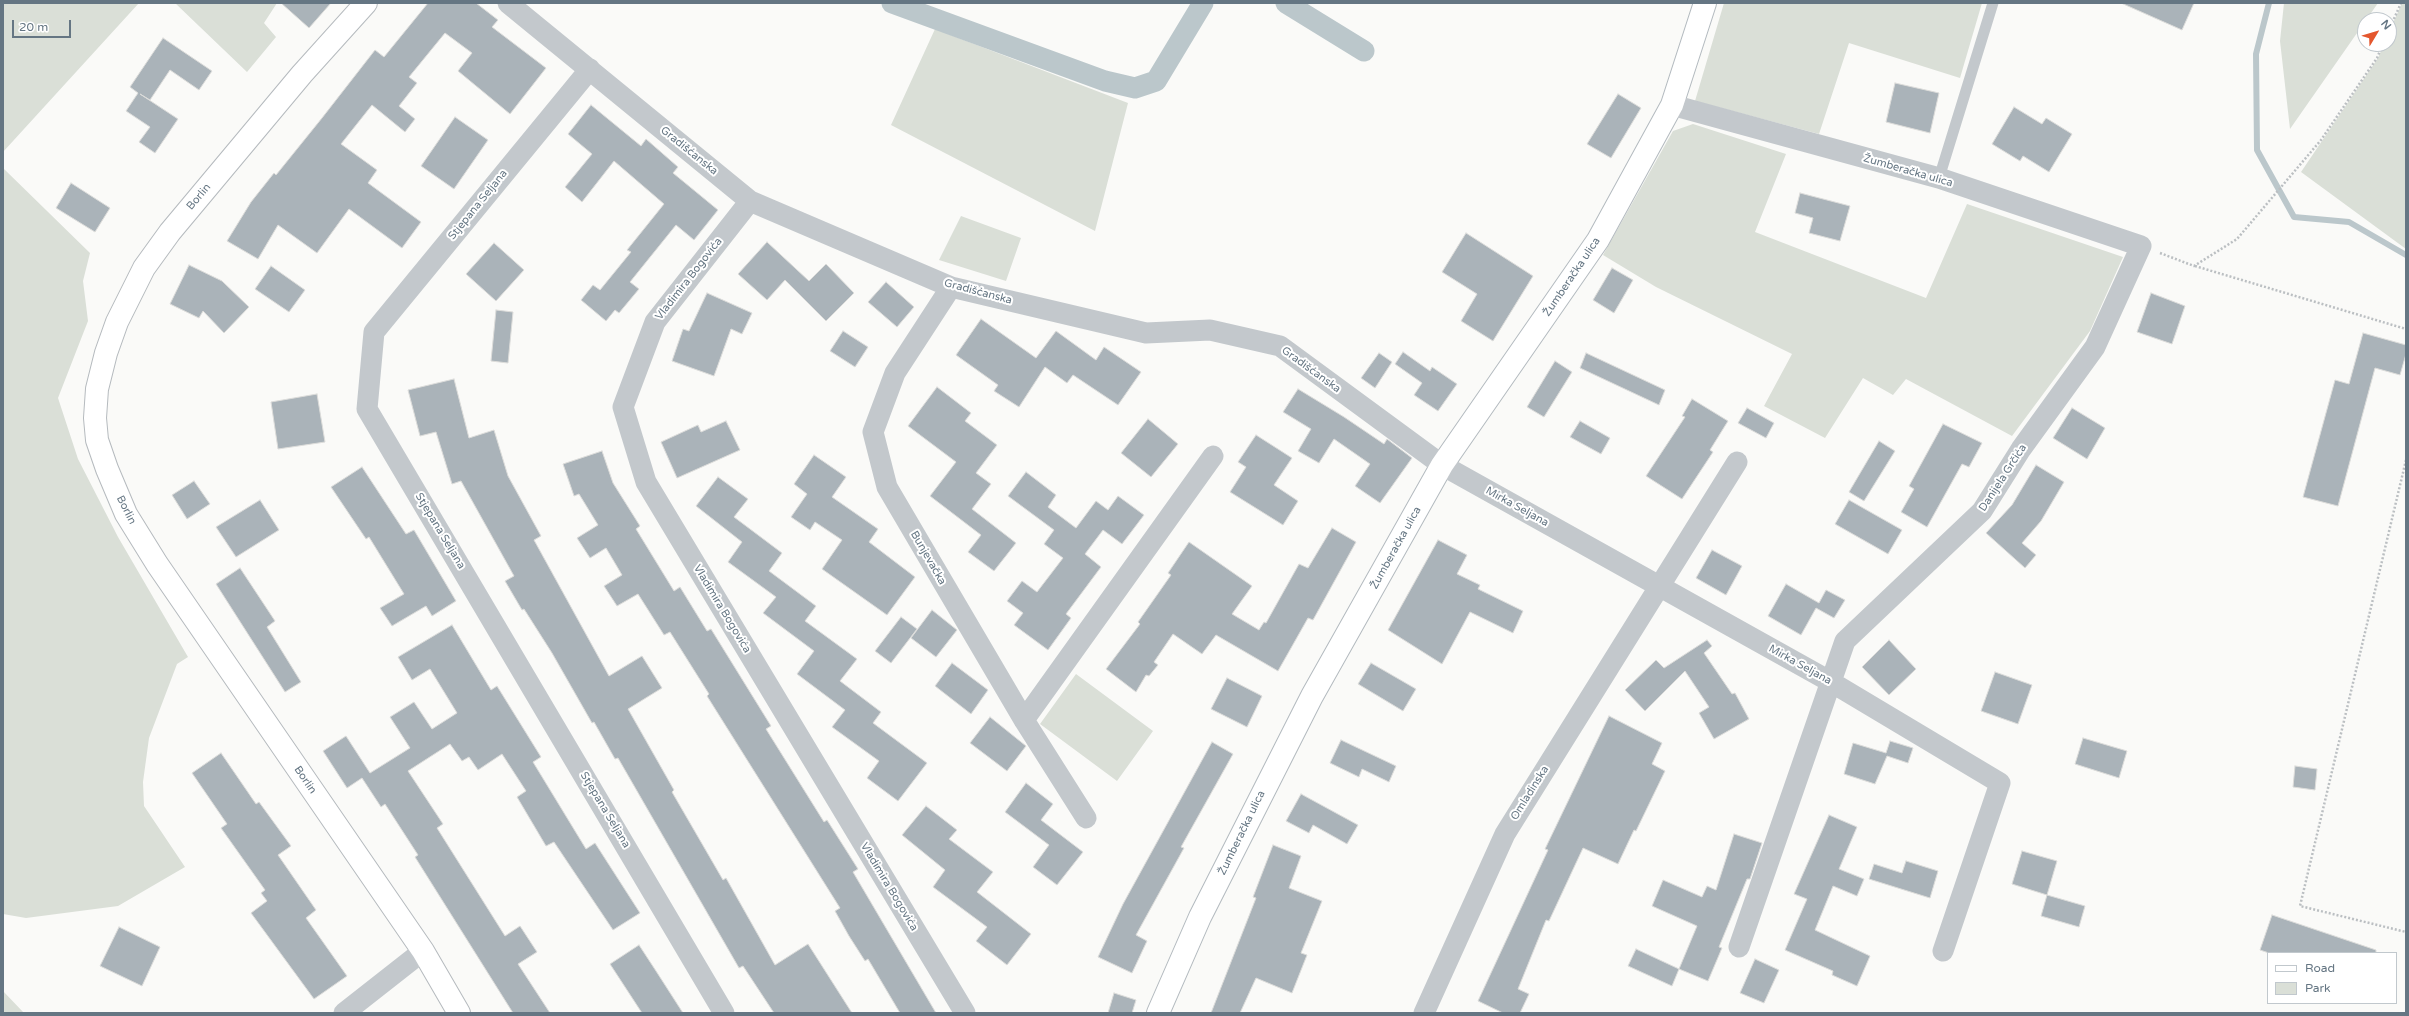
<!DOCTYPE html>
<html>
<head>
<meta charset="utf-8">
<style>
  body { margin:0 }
  #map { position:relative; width:2409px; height:1016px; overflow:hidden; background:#fafaf8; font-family:"Varela Round",sans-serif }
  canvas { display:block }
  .frame { position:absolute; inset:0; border:4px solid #657683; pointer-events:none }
  .legend { position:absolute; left:2267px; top:952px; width:130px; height:52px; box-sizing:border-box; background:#fff; border:1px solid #c1c8cd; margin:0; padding:5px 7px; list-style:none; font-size:12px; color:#657683 }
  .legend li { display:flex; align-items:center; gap:8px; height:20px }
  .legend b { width:20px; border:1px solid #c1c8cd }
  .north { position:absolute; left:2357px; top:12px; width:40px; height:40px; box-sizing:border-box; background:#fff; border:1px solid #c1c8cd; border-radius:50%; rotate:52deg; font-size:11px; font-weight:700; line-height:16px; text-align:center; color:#657683 }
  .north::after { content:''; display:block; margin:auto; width:14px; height:18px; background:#e4572e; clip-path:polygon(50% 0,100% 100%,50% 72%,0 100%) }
  .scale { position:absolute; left:12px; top:20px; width:59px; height:18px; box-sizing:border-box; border:2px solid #657683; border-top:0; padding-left:5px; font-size:12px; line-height:14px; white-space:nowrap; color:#657683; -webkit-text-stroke:3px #fff; paint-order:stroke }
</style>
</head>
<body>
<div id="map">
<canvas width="2409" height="1016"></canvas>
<div class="frame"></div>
<ul class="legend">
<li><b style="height:5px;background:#fff"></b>Road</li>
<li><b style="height:11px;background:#dadfd7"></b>Park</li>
</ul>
<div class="north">N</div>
<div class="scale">20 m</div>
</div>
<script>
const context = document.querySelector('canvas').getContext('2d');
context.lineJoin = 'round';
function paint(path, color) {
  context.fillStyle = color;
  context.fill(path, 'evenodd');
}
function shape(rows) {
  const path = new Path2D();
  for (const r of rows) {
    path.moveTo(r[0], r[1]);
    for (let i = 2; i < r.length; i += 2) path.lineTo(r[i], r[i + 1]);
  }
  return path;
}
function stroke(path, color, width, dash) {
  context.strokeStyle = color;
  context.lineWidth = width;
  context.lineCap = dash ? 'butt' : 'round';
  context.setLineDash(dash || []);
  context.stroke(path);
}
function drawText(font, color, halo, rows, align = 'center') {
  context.font = font + ' "Varela Round",sans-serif';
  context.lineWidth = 4;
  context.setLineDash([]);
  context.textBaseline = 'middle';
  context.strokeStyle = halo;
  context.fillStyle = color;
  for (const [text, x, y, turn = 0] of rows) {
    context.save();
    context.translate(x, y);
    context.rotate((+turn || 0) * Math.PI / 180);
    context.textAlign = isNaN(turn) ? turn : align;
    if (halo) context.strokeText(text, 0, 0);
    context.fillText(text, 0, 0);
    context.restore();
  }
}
paint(shape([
  [3,3,139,3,3,152],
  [175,3,277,3,264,23,276,37,247,72],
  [1724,3,1982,3,1960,78,1849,43,1819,134,1695,101],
  [2284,3,2378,3,2290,129,2280,41],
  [2402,3,2406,3,2406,249,2301,172,2378,58,2384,44,2389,44,2389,32],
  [935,29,1128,103,1095,231,891,125],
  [1693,124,1786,154,1755,232,1926,298,1967,204,2123,257,2090,331,2012,436,1906,379,1893,395,1863,378,1825,438,1764,406,1792,354,1656,287,1603,255,1673,131],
  [3,168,90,253,83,281,88,321,58,398,78,459,118,537,188,657,177,664,149,738,143,782,144,806,185,867,118,906,26,918,3,914],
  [961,216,1021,238,1006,281,939,260],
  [1076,674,1153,731,1117,781,1040,724],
  [3,991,24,1013,3,1013]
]), '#dadfd7');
stroke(shape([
  [2269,3,2256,54,2257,150,2294,217,2349,222,2406,255]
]), '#bbc7cb', 6);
stroke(shape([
  [892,3,1105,81,1135,88,1156,81,1203,3],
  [1286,3,1364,51]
]), '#bbc7cb', 21);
const building = shape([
  [281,3,331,3,309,28,281,3],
  [428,3,476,3,498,20,492,27,546,68,510,114,458,71,472,53,445,33,409,77,417,83,399,106,415,119,405,132,372,105,341,144,377,170,368,183,421,222,402,248,349,209,317,253,278,225,258,259,227,241,251,202,274,173,276,175,322,118,375,50,384,57,428,3],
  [2121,3,2194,3,2182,30,2121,3],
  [163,38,212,71,199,90,170,70,150,100,140,94,178,119,155,153,139,142,150,127,126,111,138,93,130,87,163,38],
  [1895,83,1939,93,1930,133,1886,122,1895,83],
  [1618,94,1641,108,1611,158,1587,144,1618,94],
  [591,105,641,146,646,139,678,167,673,173,718,210,694,240,676,225,630,282,639,289,619,313,615,310,606,321,581,300,593,285,600,290,631,252,627,250,664,204,614,161,582,202,565,187,592,154,568,134,591,105],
  [2014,107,2042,124,2046,118,2072,134,2049,172,2023,156,2020,161,1992,144,2014,107],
  [455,117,488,140,454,189,421,166,455,117],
  [71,183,110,208,95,232,56,208,71,183],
  [1800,193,1850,206,1840,241,1809,233,1813,218,1795,213,1800,193],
  [1466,233,1533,276,1493,341,1461,321,1477,294,1442,272,1466,233],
  [767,242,809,281,826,264,854,293,826,321,785,280,767,300,738,274,767,242],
  [494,243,524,270,496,301,466,274,494,243],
  [189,265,222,281,249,307,224,333,203,311,199,318,170,304,189,265],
  [271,266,305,290,289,312,255,289,271,266],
  [1612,268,1633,280,1614,313,1593,300,1612,268],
  [886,282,914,307,897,327,868,302,886,282],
  [707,293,752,313,742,334,731,329,714,376,672,361,683,329,689,331,707,293],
  [2151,293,2185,306,2172,344,2137,332,2151,293],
  [496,310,513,312,508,363,491,361,496,310],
  [981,319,1036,358,1056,331,1096,360,1104,347,1141,372,1118,405,1073,375,1067,383,1045,367,1019,407,994,391,998,385,956,355,981,319],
  [843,331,868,347,855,367,830,351,843,331],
  [2363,333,2406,345,2406,354,2400,375,2375,368,2338,506,2303,497,2335,380,2349,384,2363,333],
  [1403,352,1430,371,1432,367,1457,384,1438,411,1414,395,1422,383,1395,364,1403,352],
  [1379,353,1392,362,1375,388,1361,378,1379,353],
  [1586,353,1665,390,1659,405,1580,368,1586,353],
  [1555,361,1572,372,1544,417,1527,407,1555,361],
  [454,379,469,438,494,430,508,476,541,536,534,540,609,676,642,656,662,688,628,709,674,790,672,792,723,880,726,878,775,965,808,944,852,1013,774,1013,743,966,739,968,618,758,615,759,594,722,592,723,552,653,524,609,522,610,505,581,514,576,461,481,452,484,436,432,420,436,408,390,454,379],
  [937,387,971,413,965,421,997,445,976,473,991,484,972,509,1016,543,994,571,968,552,981,535,930,496,956,462,908,426,937,387],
  [1298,389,1344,417,1384,444,1387,439,1412,458,1380,503,1355,486,1370,464,1334,439,1319,463,1298,451,1311,429,1283,412,1298,389],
  [317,394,325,442,278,449,271,402,317,394],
  [1692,399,1728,421,1710,450,1713,452,1682,499,1646,476,1685,417,1682,416,1692,399],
  [1747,408,1774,423,1766,438,1738,423,1747,408],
  [2072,408,2105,428,2087,459,2053,438,2072,408],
  [1148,419,1178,444,1151,477,1121,453,1148,419],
  [726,421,740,450,677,478,661,442,698,425,701,432,726,421],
  [1580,421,1610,438,1601,454,1570,437,1580,421],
  [1943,424,1982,443,1969,467,1962,464,1927,527,1901,512,1914,489,1909,486,1943,424],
  [1256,435,1292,458,1274,485,1298,501,1283,525,1230,492,1246,467,1238,462,1256,435],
  [1879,441,1895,451,1864,501,1849,492,1879,441],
  [602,451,613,483,640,526,636,529,674,591,680,587,707,631,711,629,771,726,766,729,824,822,827,820,858,869,853,872,936,1013,900,1013,868,959,865,961,849,936,835,911,840,908,707,696,709,694,670,632,664,635,638,594,617,606,604,586,622,575,606,548,590,558,577,538,598,525,579,494,574,496,563,464,602,451],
  [814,455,846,477,832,497,878,529,869,542,915,577,887,615,822,569,842,540,815,522,810,530,791,517,807,494,794,484,814,455],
  [2036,465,2064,482,2041,521,2022,543,2036,555,2025,568,1986,533,2012,505,2036,465],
  [362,467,406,534,414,530,456,601,432,616,426,606,392,626,380,608,404,594,369,537,366,539,331,487,362,467],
  [1026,472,1056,495,1048,507,1076,528,1096,501,1108,510,1118,496,1144,515,1122,544,1103,530,1085,554,1101,567,1066,614,1071,618,1048,650,1014,625,1023,613,1007,601,1022,581,1037,592,1063,558,1044,544,1054,530,1008,496,1026,472],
  [718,477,748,499,734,517,782,553,769,571,816,606,805,621,857,659,840,681,881,712,873,723,927,763,898,801,867,778,879,761,832,727,845,710,797,674,814,651,763,613,776,597,728,562,742,542,696,506,718,477],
  [194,481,210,504,187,519,172,495,194,481],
  [260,500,279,530,236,557,216,527,260,500],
  [1849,500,1902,530,1888,554,1835,524,1849,500],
  [1332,528,1356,542,1313,620,1308,618,1278,671,1216,635,1202,654,1173,634,1154,662,1158,665,1149,676,1146,675,1136,692,1106,669,1140,624,1138,622,1171,575,1168,573,1189,542,1252,586,1232,614,1259,630,1264,622,1266,623,1299,564,1308,568,1332,528],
  [1438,540,1467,555,1457,574,1480,585,1478,589,1523,611,1513,633,1470,612,1442,664,1388,630,1438,540],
  [1712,550,1742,566,1726,595,1696,578,1712,550],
  [240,568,275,621,267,627,301,682,285,692,216,584,240,568],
  [1786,584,1819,603,1826,590,1845,600,1834,618,1816,608,1801,635,1768,616,1786,584],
  [932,610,957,630,936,657,911,638,932,610],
  [901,617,917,629,891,663,875,651,901,617],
  [452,625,491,690,497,686,541,757,533,762,586,849,595,843,640,913,613,930,554,842,546,846,517,797,526,791,502,754,478,770,469,757,462,761,450,744,408,771,443,824,437,828,505,936,520,926,537,952,518,964,550,1013,513,1013,415,857,418,855,385,804,381,807,362,778,347,788,323,751,346,736,370,773,410,748,390,717,414,702,432,729,457,713,430,669,412,680,398,657,452,625],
  [1707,640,1712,646,1704,653,1732,694,1735,693,1749,719,1714,739,1699,713,1709,707,1685,671,1645,711,1625,690,1656,660,1664,668,1707,640],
  [1889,640,1916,669,1889,695,1862,667,1889,640],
  [952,663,988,690,971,714,935,686,952,663],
  [1371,663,1416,689,1403,711,1358,684,1371,663],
  [1995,672,2032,685,2018,724,1981,711,1995,672],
  [1227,678,1262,696,1247,727,1211,709,1227,678],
  [1609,716,1662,743,1652,764,1665,771,1636,831,1634,830,1618,864,1583,848,1549,921,1546,920,1518,989,1529,994,1520,1013,1503,1013,1478,1001,1548,850,1545,849,1609,716],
  [990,717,1026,746,1007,771,970,743,990,717],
  [2083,738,2127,751,2119,778,2075,764,2083,738],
  [1341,740,1396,766,1389,782,1362,769,1359,777,1330,763,1341,740],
  [1890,741,1913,748,1908,763,1887,756,1875,784,1844,774,1853,743,1886,753,1890,741],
  [1212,742,1233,754,1181,847,1184,848,1136,935,1147,941,1132,973,1098,957,1123,904,1212,742],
  [221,753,256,804,259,802,291,846,278,855,316,910,306,918,347,976,314,999,251,913,267,901,261,893,265,890,221,828,227,824,192,773,221,753],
  [2295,766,2317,769,2315,790,2293,787,2295,766],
  [1026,783,1053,804,1041,820,1083,852,1057,885,1033,867,1049,845,1005,812,1026,783],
  [1301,794,1358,825,1347,844,1313,825,1309,833,1286,821,1301,794],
  [926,806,957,830,949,839,993,872,977,892,1031,934,1007,965,976,941,987,927,933,887,945,870,902,835,926,806],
  [1829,815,1857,827,1839,869,1864,879,1857,896,1833,886,1815,930,1870,956,1857,986,1832,975,1833,971,1785,950,1807,899,1794,894,1829,815],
  [1734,834,1762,843,1750,879,1747,879,1719,947,1722,948,1708,981,1679,969,1697,926,1652,906,1663,880,1702,897,1707,886,1716,890,1734,834],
  [1273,845,1301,856,1289,888,1322,901,1301,953,1307,955,1292,993,1256,978,1240,1013,1211,1013,1256,898,1253,897,1273,845],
  [2022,851,2057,861,2047,895,2012,884,2022,851],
  [1906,861,1938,871,1930,898,1869,879,1874,864,1902,873,1906,861],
  [2047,895,2085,906,2079,927,2041,916,2047,895],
  [2272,915,2376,950,2376,953,2269,953,2260,950,2272,915],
  [119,927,160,947,142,986,100,966,119,927],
  [639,945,656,971,683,1013,642,1013,610,964,639,945],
  [1636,949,1679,969,1672,986,1628,966,1636,949],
  [1755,959,1779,970,1764,1003,1740,993,1755,959],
  [1114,993,1136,1000,1132,1013,1108,1013,1114,993]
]);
paint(building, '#aab3b9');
stroke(building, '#dcdcda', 1);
const secondary = shape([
  [1158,1013,1200,917,1312,696,1442,465,1598,240,1672,105,1705,3]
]);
const primary = shape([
  [366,3,302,74,170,232,144,268,117,322,106,353,97,389,95,418,97,440,107,469,126,514,157,564,423,951,459,1013]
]);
stroke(secondary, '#b3babf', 24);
stroke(primary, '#b5babe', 24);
stroke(shape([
  [2389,30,2401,3],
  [2160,253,2194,266,2237,239,2321,140,2377,58,2383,44],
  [2195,266,2406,329],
  [2406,460,2300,906,2406,932]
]), '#bbbfc2', 2.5, [2, 2]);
stroke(shape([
  [1939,178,1993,3]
]), '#c3c8cc', 11);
stroke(shape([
  [508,3,750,201,951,287,1146,333,1210,330,1280,346,1442,465,1831,682,2000,783,1943,951],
  [590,69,374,332,367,409,724,1013],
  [1672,105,1939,178,2141,246,2095,347,2021,449,1982,511,1845,641,1739,947],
  [750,201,655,322,623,407,646,482,965,1013],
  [951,287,895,373,873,432,887,487,1024,720,1086,818],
  [1024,720,1213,456],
  [344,1013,423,951],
  [1424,1013,1505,834,1737,462]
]), '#c3c8cc', 21);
stroke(secondary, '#fff', 22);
stroke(primary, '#fff', 22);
drawText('11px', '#657683', '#fff', [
  ["Gradišćanska",689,151,39],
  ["Žumberačka ulica",1908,171,16],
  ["Borlin",199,197,-50],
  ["Stjepana Seljana",478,205,-51],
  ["Žumberačka ulica",1572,277,-56],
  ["Vladimira Bogovića",689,279,-52],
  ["Gradišćanska",978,292,15],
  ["Gradišćanska",1311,370,36],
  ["Danijela Grčića",2003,478,-57],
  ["Mirka Seljana",1517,507,29],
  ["Borlin",126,510,63],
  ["Stjepana Seljana",440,531,59],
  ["Žumberačka ulica",1396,548,-61],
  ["Bunjevačka",928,558,60],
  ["Vladimira Bogovića",722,609,59],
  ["Mirka Seljana",1800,665,29],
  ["Borlin",305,780,56],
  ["Omladinska",1530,793,-58],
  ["Stjepana Seljana",605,810,59],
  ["Žumberačka ulica",1242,833,-64],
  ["Vladimira Bogovića",889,887,59]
]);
</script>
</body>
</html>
